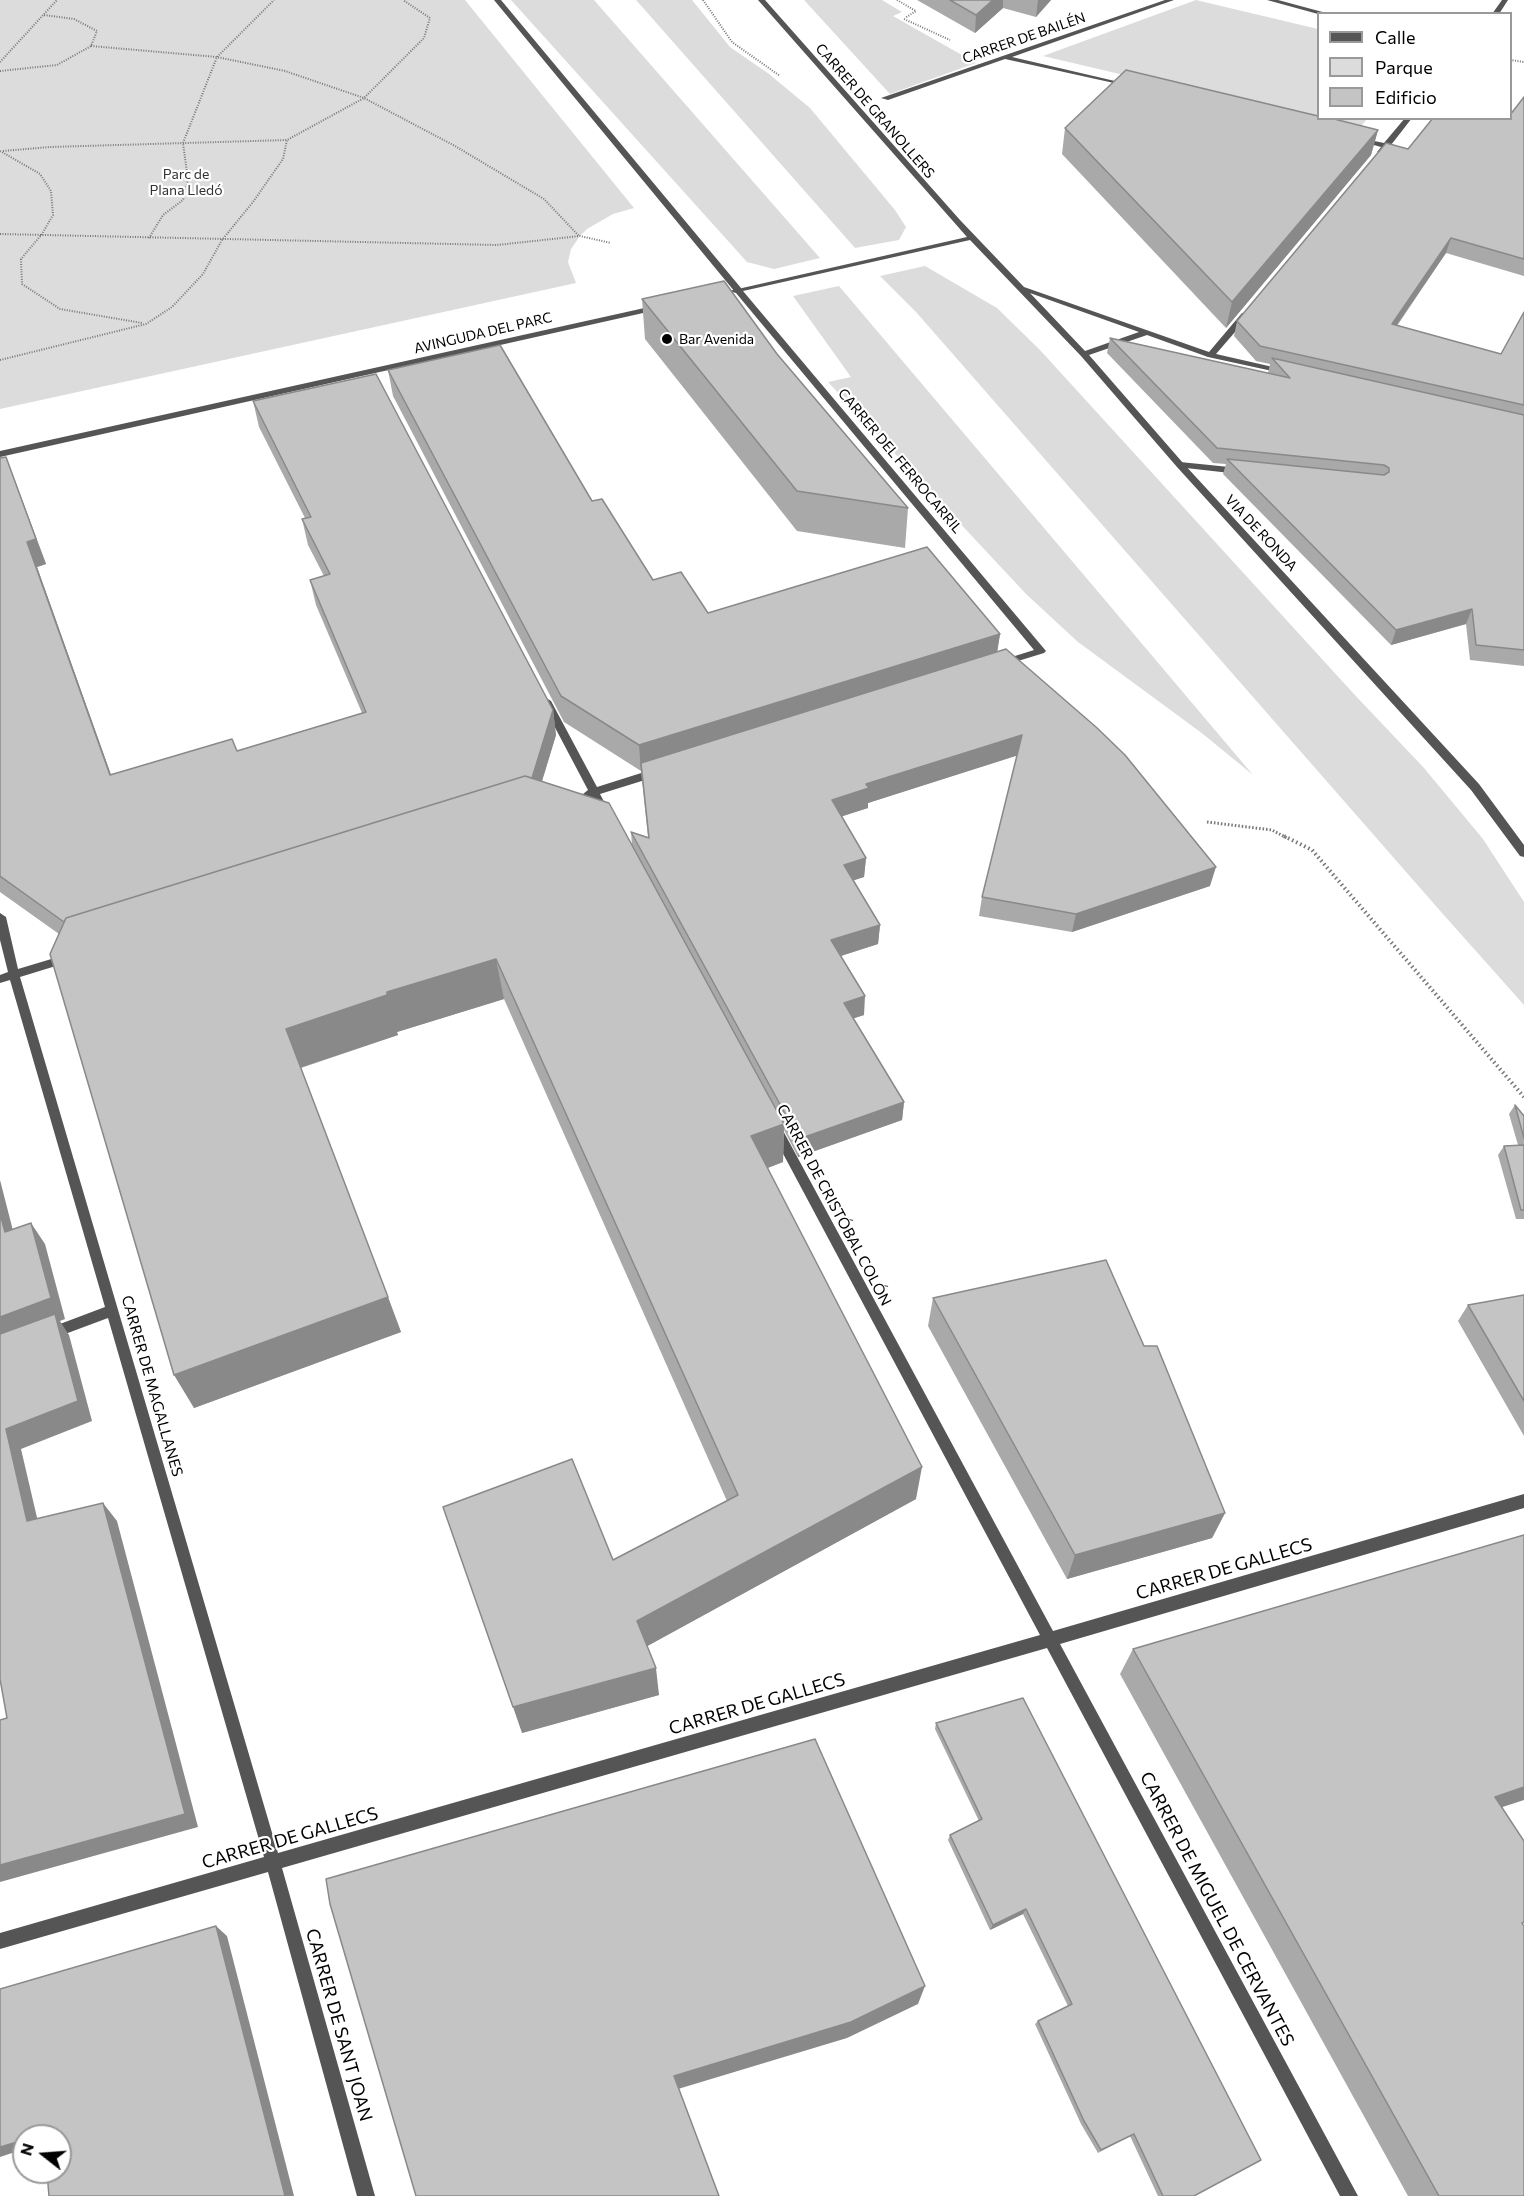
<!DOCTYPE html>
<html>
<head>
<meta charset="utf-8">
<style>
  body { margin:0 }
  #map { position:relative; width:1524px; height:2196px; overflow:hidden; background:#fff; font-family:Commissioner,sans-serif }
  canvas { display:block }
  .legend { position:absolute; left:1317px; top:12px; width:195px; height:108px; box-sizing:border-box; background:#fff; border:2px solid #999; margin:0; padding:8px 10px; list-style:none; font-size:18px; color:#000 }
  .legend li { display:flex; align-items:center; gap:12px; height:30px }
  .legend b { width:30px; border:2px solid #999 }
  .north { position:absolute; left:12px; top:2124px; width:60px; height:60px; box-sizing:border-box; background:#fff; border:2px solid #999; border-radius:50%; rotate:287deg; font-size:16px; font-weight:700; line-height:24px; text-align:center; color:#000 }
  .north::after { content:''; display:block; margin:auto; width:21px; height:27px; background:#000; clip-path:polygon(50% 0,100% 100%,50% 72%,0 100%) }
</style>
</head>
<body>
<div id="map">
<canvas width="1524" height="2196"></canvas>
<ul class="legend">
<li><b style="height:8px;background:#555"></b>Calle</li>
<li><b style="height:16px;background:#dcdcdc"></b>Parque</li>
<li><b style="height:16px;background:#c4c4c4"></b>Edificio</li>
</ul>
<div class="north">N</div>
</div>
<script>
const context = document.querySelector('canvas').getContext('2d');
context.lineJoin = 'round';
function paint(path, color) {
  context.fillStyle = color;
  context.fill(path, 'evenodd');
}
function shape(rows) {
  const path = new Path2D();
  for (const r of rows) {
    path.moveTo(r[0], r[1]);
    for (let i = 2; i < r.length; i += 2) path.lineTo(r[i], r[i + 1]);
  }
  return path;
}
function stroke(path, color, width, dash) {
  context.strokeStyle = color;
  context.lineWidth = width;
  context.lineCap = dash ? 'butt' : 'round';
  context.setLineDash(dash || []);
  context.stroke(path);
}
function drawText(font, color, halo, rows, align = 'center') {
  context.font = font + ' Commissioner,sans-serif';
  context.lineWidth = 4.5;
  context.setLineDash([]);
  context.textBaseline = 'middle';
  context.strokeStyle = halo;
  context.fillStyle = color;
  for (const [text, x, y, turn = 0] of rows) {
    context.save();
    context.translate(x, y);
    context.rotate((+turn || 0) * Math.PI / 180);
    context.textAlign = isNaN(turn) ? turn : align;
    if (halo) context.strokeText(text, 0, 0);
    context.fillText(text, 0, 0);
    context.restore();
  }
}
paint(shape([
  [0,0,465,0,634,208,613,214,587,229,580,236,571,249,568,262,576,283,0,409],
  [511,0,594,0,820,258,774,269,747,262],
  [636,0,692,0,730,47,769,74,810,108,895,210,906,227,899,240,855,248],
  [804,0,882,0,902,12,893,16,976,63,890,94],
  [1196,0,1318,29,1318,118,1367,119,1358,130,1043,56],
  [925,266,997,308,1040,350,1353,693,1424,768,1483,839,1524,902,1524,1005,1442,913,916,312,880,276],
  [839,286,1094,587,1253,775,1203,734,1078,642,1026,594,828,382,851,377,793,296]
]), '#dcdcdc');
stroke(shape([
  [703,0,732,42,780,76],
  [897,0,916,11,905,18],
  [904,19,950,40],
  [91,46,217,57,285,71,364,98,455,146,544,199,579,236],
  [1510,60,1524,62],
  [0,62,57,0],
  [0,71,57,65,91,46,97,31,74,19,44,15],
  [0,151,40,174,51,191,53,215,42,234,21,259,22,284,60,309,142,323],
  [3,151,50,147,287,140],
  [0,234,497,245,580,236,611,243],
  [149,238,163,215,183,200,188,180,183,143,217,57,274,0],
  [0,360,146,324,172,307,203,274,222,240,253,202,283,159,287,140,364,98,424,38,430,18,403,0]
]), '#777', 2, [1, 1.5]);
stroke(shape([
  [1207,822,1272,830,1287,838]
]), '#777', 3, [1.5, 2]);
stroke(shape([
  [1284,836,1312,850,1524,1097]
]), '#777', 4, [1.5, 3]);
paint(shape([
  [494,0,501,0,741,288,741,292,735,292,494,0],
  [1180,462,1239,468,1243,471,1239,474,1177,467,1177,463,1180,462]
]), '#555');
paint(shape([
  [758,0,765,0,960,220,1024,287,1209,352,1242,313,1248,313,1248,317,1216,354,1286,370,1286,374,1208,357,1147,335,1089,355,1183,463,1479,784,1524,845,1524,857,1520,856,1471,790,1177,467,1081,356,970,240,743,291,1046,651,1044,653,1005,665,999,665,999,661,1034,650,736,293,729,291,967,237,758,0],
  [1030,293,1139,332,1085,351,1030,293],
  [1165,0,1174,0,1012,57,1132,85,1132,87,1005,59,888,100,881,98,1165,0],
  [1267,0,1278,0,1330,14,1318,14,1267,0],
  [1502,0,1508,0,1499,14,1492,14,1502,0],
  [1405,118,1412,118,1384,154,1377,152,1381,147,1356,140,1360,138,1384,143,1405,118],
  [658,305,661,305,661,309,0,457,0,451,658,305],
  [546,698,551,701,597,787,657,768,662,772,661,775,600,794,610,813,609,816,601,816,591,797,584,797,583,794,588,790,541,701,546,698],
  [0,913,6,917,18,969,68,954,74,958,72,961,20,977,278,1853,1040,1635,772,1133,770,1129,772,1125,776,1124,780,1125,1053,1631,1524,1494,1524,1508,1060,1644,1358,2196,1340,2196,1047,1648,282,1868,375,2196,357,2196,268,1872,0,1949,0,1933,264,1857,108,1318,49,1340,44,1338,42,1334,44,1330,105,1307,10,980,0,983,0,975,8,972,0,940,0,913]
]), '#555');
paint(shape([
  [917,0,1051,0,1036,17,1003,8,975,33],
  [1524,97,1524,276,1446,253,1397,326,1501,354,1524,312,1524,666,1470,660,1466,624,1391,645,1223,474,1226,464,1213,463,1107,353,1110,338,1268,373,1270,364,1256,361,1234,336,1237,321,1408,149,1510,118],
  [1065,128,1378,130,1371,155,1226,328,1062,154],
  [642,299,777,354,908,508,905,548,797,531,645,339],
  [388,370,592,501,653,580,708,613,1000,634,997,651,1210,886,1072,932,979,916,982,897,1017,755,868,803,868,808,841,816,866,858,864,877,853,880,880,925,878,944,841,956,864,1015,853,1018,904,1102,902,1120,798,1157,784,1130,783,1162,768,1168,916,1499,647,1646,659,1695,522,1733,613,1560,727,1501,504,999,397,1032,398,1035,301,1068,401,1332,194,1408,59,934,0,892,0,458,6,457,46,564,37,567,111,775,237,751,362,713,316,605,310,580,324,576,308,545,302,519,305,518,259,427,253,401,553,710,556,735,542,781,632,845,631,832,648,837,641,771,564,722,393,396],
  [1515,1105,1524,1116,1524,1219,1516,1219,1498,1155,1504,1146,1518,1145,1509,1114],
  [1524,1295,1524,1436,1458,1321,1468,1305],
  [933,1298,1225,1513,1212,1538,1067,1579,928,1326],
  [1133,1649,1502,1807,1523,1924,1524,2196,1408,2196,1120,1674],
  [936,1723,1194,2196,1158,2196,1130,2136,1098,2153,1081,2124,1035,2024,1038,2021,1068,2006,1023,1914,990,1930,948,1840,950,1835,979,1821,935,1729]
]), '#a9a9a9');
paint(shape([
  [993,0,1003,0,1003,8,975,33,976,15],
  [1038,0,1051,0,1036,17],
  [1378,130,1371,155,1226,328,1232,302],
  [1451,238,1446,253,1387,339,1392,324],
  [6,457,46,564,37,567,120,800,110,775,27,542],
  [1472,609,1466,624,1391,645,1396,630],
  [1000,634,996,660,641,771,639,745],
  [553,710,556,735,535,804,78,948],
  [1022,735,1019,755,868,803,868,808,831,820,832,800,866,784],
  [866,858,864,877,843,884,844,865],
  [1216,867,1210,886,1072,932,1076,914],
  [880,925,878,944,831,959,831,940],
  [496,959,504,999,397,1032,398,1035,299,1068,286,1029,387,992],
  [865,996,864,1015,843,1022,844,1003],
  [904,1102,902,1120,798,1157,799,1139],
  [784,1124,783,1162,751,1174,751,1136],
  [0,1180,19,1254,5,1232,0,1214],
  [31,1223,45,1244,65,1319,60,1321,69,1335,92,1421,21,1449,42,1539,27,1521,6,1429,0,1343,0,1317],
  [388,1297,401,1332,194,1408,174,1375],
  [922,1467,916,1499,642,1649,637,1621],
  [103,1503,117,1521,198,1827,0,1882,0,1865],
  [1225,1513,1212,1538,1067,1579,1075,1555],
  [656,1668,659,1695,522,1733,513,1707],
  [1524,1787,1524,1800,1469,1818,1495,1797],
  [1026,1909,1023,1914,990,1930,993,1925],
  [216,1926,227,1936,294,2196,285,2196],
  [925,1986,918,2004,847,2038,678,2089,674,2076],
  [24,2140,24,2149,0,2157,0,2147]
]), '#898989');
const building = shape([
  [950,0,993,0,976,15,950,0],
  [1126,70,1318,116,1318,118,1330,118,1378,130,1232,302,1065,128,1126,70],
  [1524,97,1524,259,1451,238,1392,324,1501,354,1524,312,1524,405,1260,346,1237,321,1386,143,1408,149,1433,118,1510,118,1510,115,1524,97],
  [724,281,777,354,908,508,797,491,642,299,724,281],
  [1110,338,1290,378,1272,358,1524,415,1524,650,1476,645,1472,609,1396,630,1227,459,1384,475,1389,472,1389,468,1384,465,1217,448,1110,338],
  [500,345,592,501,602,499,653,580,681,572,708,613,927,547,1000,634,639,745,561,696,388,370,500,345],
  [376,374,553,710,532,778,525,776,66,918,64,922,0,876,0,458,6,457,36,539,27,542,110,775,232,739,237,751,366,712,310,580,330,574,302,519,311,517,253,401,376,374],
  [1006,649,1096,727,1125,755,1216,867,1076,914,982,897,1022,735,866,784,869,788,832,800,866,858,844,865,880,925,831,940,865,996,844,1003,904,1102,799,1139,631,832,649,838,641,763,1006,649],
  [525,776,609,803,784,1124,751,1136,922,1467,637,1621,656,1668,513,1707,443,1507,572,1459,613,1560,738,1495,496,959,387,992,387,995,286,1029,388,1297,174,1375,50,954,66,918,525,776],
  [1515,1105,1524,1116,1524,1138,1515,1105],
  [1524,1145,1524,1210,1521,1210,1504,1146,1524,1145],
  [0,1214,5,1232,31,1223,51,1298,0,1317,0,1214],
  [1106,1260,1144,1346,1157,1346,1225,1513,1075,1555,933,1298,1106,1260],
  [1524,1295,1524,1401,1468,1305,1524,1295],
  [55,1314,78,1401,6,1429,27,1521,103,1503,185,1814,0,1865,0,1720,7,1718,0,1679,0,1334,55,1314],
  [1524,1535,1524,1787,1495,1797,1524,1841,1524,1922,1522,1923,1524,1926,1524,2196,1439,2196,1133,1649,1524,1535],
  [1023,1698,1261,2160,1194,2196,1163,2196,1134,2134,1101,2150,1084,2121,1038,2021,1072,2004,1026,1909,993,1925,950,1835,982,1819,936,1723,1023,1698],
  [815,1739,925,1986,851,2022,674,2076,719,2196,416,2196,330,1904,326,1879,815,1739],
  [216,1926,285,2196,49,2196,47,2172,60,2172,60,2136,44,2136,44,2134,36,2136,24,2136,24,2140,0,2147,0,1989,216,1926]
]);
paint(building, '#c4c4c4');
stroke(building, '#898989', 1.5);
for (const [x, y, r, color] of [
  [667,339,6,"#000"]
]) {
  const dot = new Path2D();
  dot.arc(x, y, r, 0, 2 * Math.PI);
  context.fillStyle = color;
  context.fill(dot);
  stroke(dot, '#fff', 2);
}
drawText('14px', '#000', '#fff', [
  ["CARRER DE BAILÉN",1024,38,-19],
  ["CARRER DE GRANOLLERS",875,111,49],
  ["AVINGUDA DEL PARC",483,333,-13],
  ["CARRER DEL FERROCARRIL",900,461,50],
  ["VIA DE RONDA",1261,533,47]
]);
drawText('14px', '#333', '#fff', [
  ["Parc de",186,174],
  ["Plana Lledó",186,190]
]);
drawText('14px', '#000', '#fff', [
  ["Bar Avenida",679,339]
], 'left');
drawText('15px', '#000', '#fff', [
  ["CARRER DE CRISTÓBAL COLÓN",834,1205,62],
  ["CARRER DE MAGALLANES",152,1386,74]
]);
drawText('18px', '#000', '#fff', [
  ["CARRER DE GALLECS",1224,1569,-16],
  ["CARRER DE GALLECS",757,1704,-16],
  ["CARRER DE GALLECS",290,1838,-16],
  ["CARRER DE MIGUEL DE CERVANTES",1217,1909,62],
  ["CARRER DE SANT JOAN",339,2025,74]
]);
</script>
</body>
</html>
